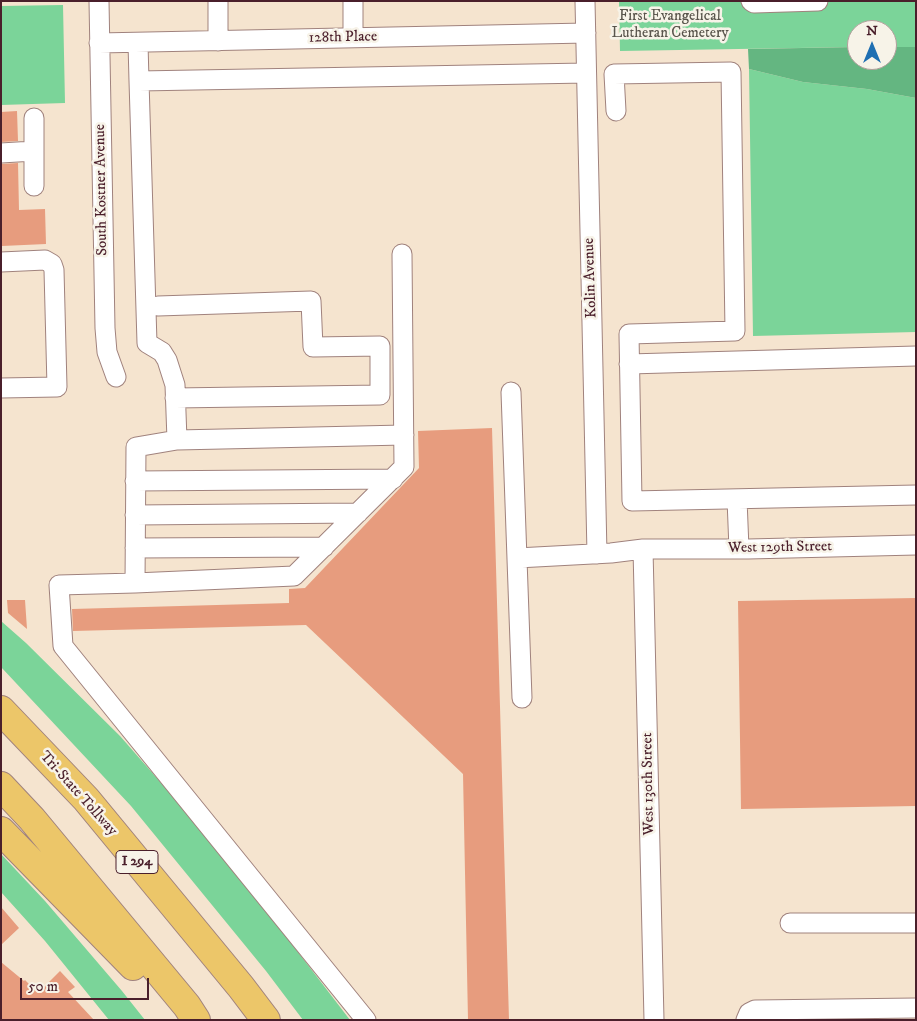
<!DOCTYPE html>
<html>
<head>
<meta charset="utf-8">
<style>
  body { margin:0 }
  #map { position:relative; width:917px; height:1021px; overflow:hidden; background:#f5e4cf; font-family:"IM FELL DW Pica",serif }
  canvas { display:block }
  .frame { position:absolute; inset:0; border:2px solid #4a1f2b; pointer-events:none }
  .north { position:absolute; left:847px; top:20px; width:50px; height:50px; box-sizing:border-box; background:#f7f3e8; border:1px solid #b29e9c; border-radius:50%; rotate:0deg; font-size:14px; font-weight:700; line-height:20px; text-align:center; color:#4a1f2b }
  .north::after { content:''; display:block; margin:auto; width:18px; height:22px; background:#1f6fb2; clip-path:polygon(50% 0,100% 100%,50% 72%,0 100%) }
  .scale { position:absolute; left:20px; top:978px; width:129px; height:22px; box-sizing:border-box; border:2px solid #4a1f2b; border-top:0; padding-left:6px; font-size:15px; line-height:18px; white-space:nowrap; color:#4a1f2b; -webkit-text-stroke:4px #f7f3e8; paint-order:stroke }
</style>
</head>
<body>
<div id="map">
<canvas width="917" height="1021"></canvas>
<div class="frame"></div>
<div class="north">N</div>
<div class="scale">50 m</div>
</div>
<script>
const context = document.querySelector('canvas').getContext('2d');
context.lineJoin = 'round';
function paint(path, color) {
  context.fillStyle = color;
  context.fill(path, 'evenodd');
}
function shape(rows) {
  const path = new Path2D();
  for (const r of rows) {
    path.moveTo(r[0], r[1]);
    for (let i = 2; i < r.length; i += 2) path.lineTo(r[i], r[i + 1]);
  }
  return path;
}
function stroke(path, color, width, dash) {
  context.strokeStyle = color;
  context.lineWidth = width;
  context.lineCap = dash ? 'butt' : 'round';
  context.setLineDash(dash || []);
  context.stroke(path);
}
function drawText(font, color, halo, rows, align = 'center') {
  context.font = font + ' "IM FELL DW Pica",serif';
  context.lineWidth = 5;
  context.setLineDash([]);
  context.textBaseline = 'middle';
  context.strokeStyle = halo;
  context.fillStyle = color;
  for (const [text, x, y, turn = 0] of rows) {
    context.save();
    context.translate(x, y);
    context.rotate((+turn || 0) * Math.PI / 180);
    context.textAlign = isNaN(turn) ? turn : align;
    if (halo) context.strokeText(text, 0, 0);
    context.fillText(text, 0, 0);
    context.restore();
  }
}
paint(shape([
  [619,1,916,1,916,47,887,47,887,30,857,30,857,47,620,51],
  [63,5,65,103,1,105,1,6],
  [749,69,803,82,867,89,916,98,916,332,753,336],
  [1,621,26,643,120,736,219,849,350,1020,303,1020,266,971,131,806,1,667],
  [1,854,45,901,122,991,145,1020,109,1020,45,941,1,892]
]), '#7bd499');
paint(shape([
  [857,47,857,60,887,60,887,47,916,47,916,98,867,89,803,82,749,69,748,49]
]), '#64b681');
paint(shape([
  [17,111,18,141,1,142,1,112],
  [18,163,19,210,45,209,46,244,2,246,1,164],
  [492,428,509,1020,468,1020,463,774,306,625,73,631,72,609,289,603,289,589,305,588,419,468,418,431],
  [916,598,916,806,741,809,738,601],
  [7,600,25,600,27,629,8,613],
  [1,907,19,928,1,945],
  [1,962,24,981,25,980,38,993,60,971,75,987,68,992,94,1020,1,1020]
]), '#e79c7e');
const minor = shape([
  [99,1,105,328,107,352,116,377],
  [353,1,353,38],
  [585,1,597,554],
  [751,1,754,3,818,1],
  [218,41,218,1],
  [99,43,586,33],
  [138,43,139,81],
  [616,111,614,74,731,72,735,331,629,334,632,501,916,495],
  [1,153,34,151],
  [34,186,34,118],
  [402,254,404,467,294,576,135,583,136,447,177,440,175,385,167,360,162,352,147,343,139,81,586,73],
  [1,262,45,260,52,264,54,270,57,387,1,388],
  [158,306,311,301,313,347,380,346,380,395,175,398],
  [629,364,916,356],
  [511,392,522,698],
  [177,440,404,435],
  [135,481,393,479],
  [737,499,739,549],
  [135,515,358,513],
  [135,548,324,547],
  [643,549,654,1020],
  [517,558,611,553,643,549,748,549,916,545],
  [135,583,59,585,63,646,366,1020],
  [790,923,916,923],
  [746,1020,749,1013,755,1010,916,1008]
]);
const highway = shape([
  [1,710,86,799,241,987,266,1020],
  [1,786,32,819,187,1006,196,1020],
  [1,831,133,966]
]);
stroke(minor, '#a0827d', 21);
stroke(highway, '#a0827d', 30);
stroke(minor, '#fff', 19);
stroke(highway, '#ecc669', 28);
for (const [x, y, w] of [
  [137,862,42]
]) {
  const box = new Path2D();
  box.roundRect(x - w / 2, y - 11.5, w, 23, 4);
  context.fillStyle = '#f7f3e8';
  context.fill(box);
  stroke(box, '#4a1f2b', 1);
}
drawText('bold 14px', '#4a1f2b', null, [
  ["I 294",137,862]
]);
drawText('15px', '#59554c', '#f7f3e8', [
  ["First Evangelical",670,17],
  ["Lutheran Cemetery",670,34]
]);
drawText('15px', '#4a1f2b', '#f7f3e8', [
  ["128th Place",343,38,-1],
  ["South Kostner Avenue",102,190,-91],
  ["Kolin Avenue",591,278,-92],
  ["West 129th Street",780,548,-1],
  ["West 130th Street",649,784,-91],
  ["Tri-State Tollway",78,794,48]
]);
</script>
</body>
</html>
